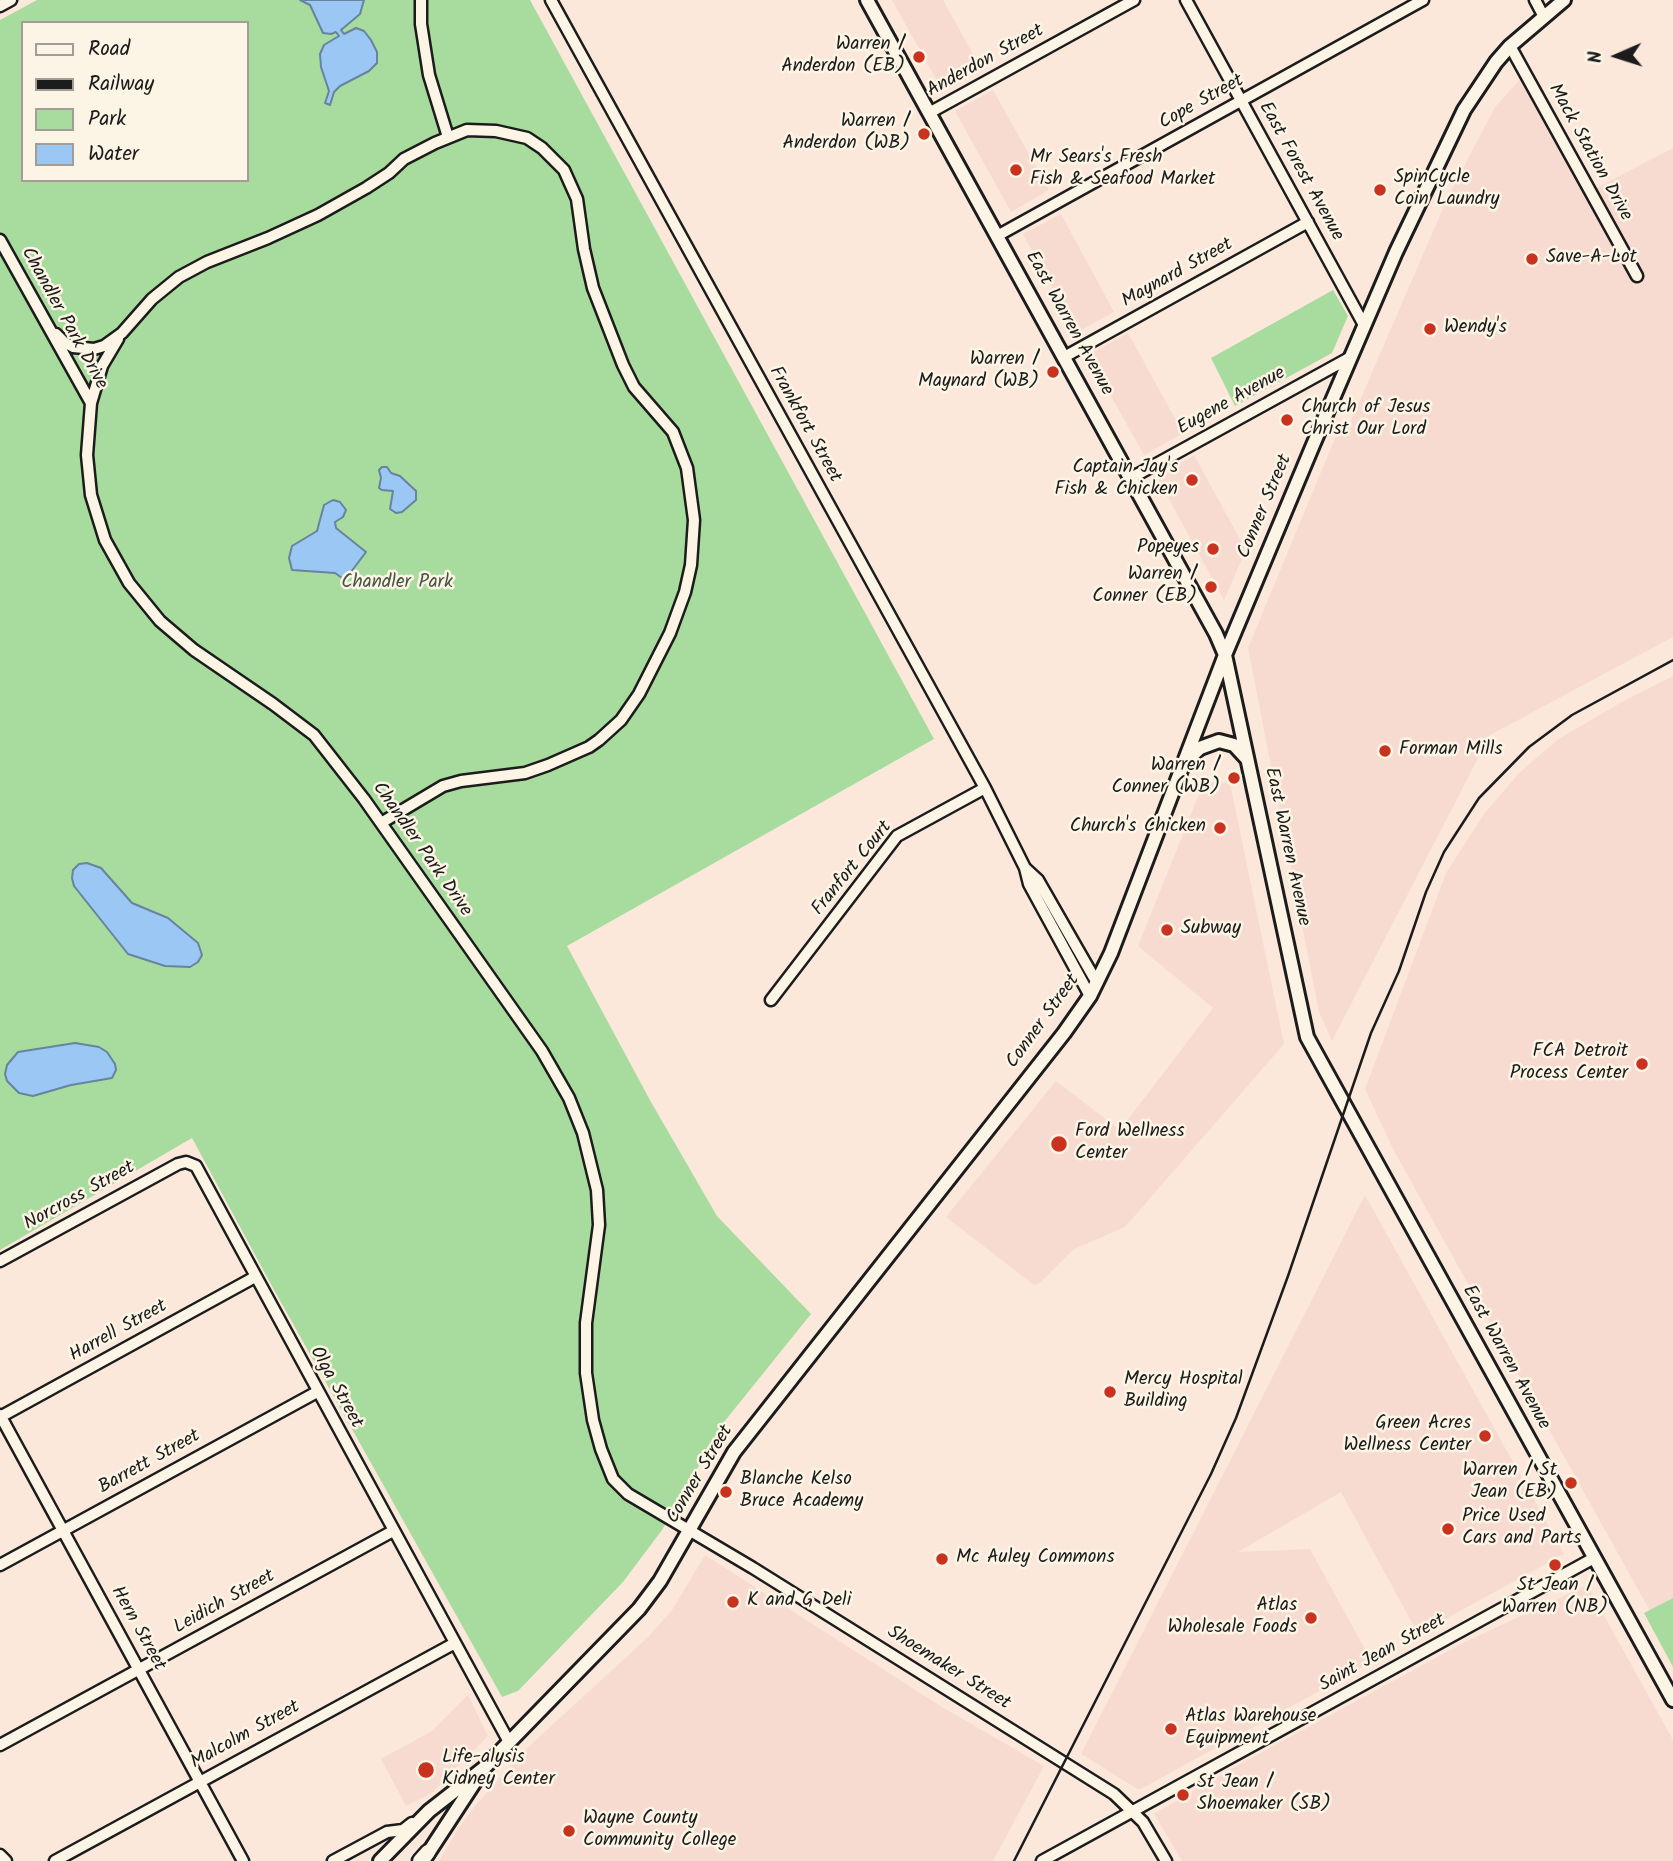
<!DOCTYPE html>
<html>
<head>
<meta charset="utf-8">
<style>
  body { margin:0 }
  #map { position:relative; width:1673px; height:1861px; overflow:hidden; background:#fbe8db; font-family:Kalam,sans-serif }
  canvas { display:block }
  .legend { position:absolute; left:21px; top:21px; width:228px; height:161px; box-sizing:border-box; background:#fcf5e5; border:2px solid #a29e95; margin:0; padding:9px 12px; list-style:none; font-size:21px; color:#1c1c1c }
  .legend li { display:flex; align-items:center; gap:14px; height:35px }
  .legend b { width:35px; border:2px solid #a29e95 }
  .north { position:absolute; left:1582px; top:21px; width:70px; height:70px; -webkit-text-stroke:5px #fcf5e5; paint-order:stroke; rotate:267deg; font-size:19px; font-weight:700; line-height:28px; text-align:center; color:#1c1c1c }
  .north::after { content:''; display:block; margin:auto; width:24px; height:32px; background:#1c1c1c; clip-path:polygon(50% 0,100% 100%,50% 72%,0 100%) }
</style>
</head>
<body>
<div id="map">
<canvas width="1673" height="1861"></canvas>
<ul class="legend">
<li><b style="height:9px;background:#fcf5e5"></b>Road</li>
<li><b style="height:9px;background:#1c1c1c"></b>Railway</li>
<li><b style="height:19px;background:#a8dc9e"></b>Park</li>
<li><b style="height:19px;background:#9ac7f4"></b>Water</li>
</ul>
<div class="north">N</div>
</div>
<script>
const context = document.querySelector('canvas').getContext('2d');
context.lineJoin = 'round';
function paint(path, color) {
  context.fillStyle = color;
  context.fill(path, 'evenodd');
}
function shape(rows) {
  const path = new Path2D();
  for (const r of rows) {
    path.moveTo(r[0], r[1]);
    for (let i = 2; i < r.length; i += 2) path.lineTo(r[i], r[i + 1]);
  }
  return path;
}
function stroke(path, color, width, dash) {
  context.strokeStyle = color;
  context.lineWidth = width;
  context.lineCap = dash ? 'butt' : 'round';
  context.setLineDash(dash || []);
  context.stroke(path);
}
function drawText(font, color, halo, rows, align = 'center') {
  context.font = font + ' Kalam,sans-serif';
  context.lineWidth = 5;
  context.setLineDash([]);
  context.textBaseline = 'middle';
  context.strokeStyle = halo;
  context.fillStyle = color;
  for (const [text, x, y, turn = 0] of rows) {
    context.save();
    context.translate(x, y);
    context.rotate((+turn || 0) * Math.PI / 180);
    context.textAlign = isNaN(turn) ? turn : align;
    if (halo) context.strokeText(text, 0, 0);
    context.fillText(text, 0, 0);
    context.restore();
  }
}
paint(shape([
  [892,0,943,0,980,67,941,88],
  [1525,74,1630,277,1639,272,1593,190,1673,148,1673,637,1490,735,1332,1041,1319,1012,1248,648,1338,431,1345,435,1447,199,1495,107],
  [993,90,1049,190,1011,212,955,111],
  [1061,214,1114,312,1076,333,1023,234],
  [1128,333,1183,433,1144,455,1088,355],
  [1194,455,1246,550,1224,600,1157,477],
  [1673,676,1673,1598,1650,1611,1392,1147,1365,1089,1446,873,1484,814,1518,774,1557,740,1620,703],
  [1204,782,1230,783,1284,1044,1125,1227,1074,1249,1040,1283,1034,1285,946,1217,1056,1081,1120,1130,1213,1008,1138,946],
  [1365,1195,1564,1554,1418,1634,1341,1492,1238,1552,1310,1549,1372,1662,1139,1790,1081,1754],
  [705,1555,942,1707,1044,1766,993,1861,439,1861,458,1829,475,1806,525,1750,648,1637,672,1610],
  [1587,1585,1673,1740,1673,1861,1182,1861,1154,1814,1242,1763,1463,1643],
  [468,1695,488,1736,432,1793,406,1806,381,1759,432,1731]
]), '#f7dbd0');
paint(shape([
  [37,0,530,0,934,739,567,946,651,1102,717,1216,811,1314,724,1422,662,1530,623,1582,518,1691,502,1697,273,1288,192,1138,0,1250,0,20],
  [23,23,247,23,247,180,23,180],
  [1333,290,1348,316,1332,353,1235,406,1211,358],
  [1673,1598,1673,1667,1644,1613]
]), '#a8dc9e');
const water = shape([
  [300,0,364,0,360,14,341,30,344,34,356,28,364,31,371,40,377,52,377,63,369,71,340,86,334,92,330,105,325,103,329,91,321,67,320,54,324,45,339,36,336,32,331,34,323,33,310,5,300,0],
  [382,467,387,467,391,473,400,476,416,491,416,500,402,512,396,513,390,509,393,491,382,490,379,488,381,478,379,470,382,467],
  [333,500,340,502,346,510,343,517,335,522,336,528,366,552,345,580,335,573,292,570,289,558,292,546,317,531,324,505,333,500],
  [87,863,101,868,132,903,168,918,198,943,202,955,198,962,190,967,165,966,128,954,74,886,72,878,73,870,79,864,87,863],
  [75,1043,99,1047,107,1052,115,1064,116,1070,112,1078,71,1085,33,1096,19,1093,7,1081,5,1074,7,1065,18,1052,75,1043]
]);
paint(water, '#9ac7f4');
stroke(water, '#68839e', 2);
const minor = shape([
  [421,0,421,24,429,75,448,137],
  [551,0,985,788,1025,868],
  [1186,0,1364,325],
  [1535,0,1544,17],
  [0,6,11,0],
  [1510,46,1637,276],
  [929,113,1134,0],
  [997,236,1423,0],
  [0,240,91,403,87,455,91,495,105,540,129,583,160,621,194,650,273,704,314,735,364,799,458,932,542,1051,569,1098,583,1133,597,1190,599,1225,586,1323,586,1373,593,1420,601,1449,613,1479,628,1494,753,1568,1114,1794,1143,1822,1166,1861],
  [56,334,64,342,73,347,94,349,104,346,122,333,152,299,179,277,207,262,268,238,318,215,366,188,389,173,404,159,435,143,467,130,496,131,527,138,542,148,564,170,577,199,584,249,593,288,623,365,634,387,673,432,687,468,694,520,691,565,685,592,670,633,639,694,621,720,599,740,589,747,548,765,525,773,461,781,443,786,381,823],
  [1064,357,1308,222],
  [91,403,102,366,118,339],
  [1131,478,1351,357],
  [1090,996,1029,884,1025,868,1038,880,1097,983],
  [771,1000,897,836,985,788],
  [0,1261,178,1164,186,1162,196,1166,509,1742],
  [0,1415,243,1861],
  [0,1417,255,1277],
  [0,1565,317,1392],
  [0,1745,393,1531],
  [0,1855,6,1861],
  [55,1861,455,1643],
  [333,1861,387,1832,403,1830,412,1823],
  [1042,1861,1594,1558]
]);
const major = shape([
  [867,0,1216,634,1225,655,1307,1037,1673,1700],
  [1186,761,1200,748,1219,741,1234,745,1246,758],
  [425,1858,478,1777],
  [380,1861,429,1811,484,1768,639,1609,660,1581,734,1452,1064,1033,1090,996,1111,953,1225,655,1313,445,1396,252,1464,110,1496,62,1510,46,1564,0]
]);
const highway = shape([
  [420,1861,428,1852]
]);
stroke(minor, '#1c1c1c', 15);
stroke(major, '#1c1c1c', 18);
stroke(highway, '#1c1c1c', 19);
stroke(minor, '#fcf5e5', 10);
stroke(major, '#fcf5e5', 12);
stroke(highway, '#fcf5e5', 14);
stroke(shape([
  [1014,1861,1211,1474,1236,1418,1288,1276,1371,1033,1399,971,1426,892,1444,852,1479,798,1529,747,1572,715,1673,660]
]), '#1c1c1c', 2.5);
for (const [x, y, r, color] of [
  [919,57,7,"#c8321e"],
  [924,134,7,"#c8321e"],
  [1016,170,7,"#c8321e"],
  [1380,190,7,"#c8321e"],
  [1532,259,7,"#c8321e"],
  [1430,329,7,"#c8321e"],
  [1053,372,7,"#c8321e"],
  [1287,420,7,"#c8321e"],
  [1192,480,7,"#c8321e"],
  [1213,549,7,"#c8321e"],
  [1211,587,7,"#c8321e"],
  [1385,751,7,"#c8321e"],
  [1234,778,7,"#c8321e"],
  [1220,828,7,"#c8321e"],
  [1167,930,7,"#c8321e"],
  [1642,1064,7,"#c8321e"],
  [1059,1144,9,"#c8321e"],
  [1110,1392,7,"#c8321e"],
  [1485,1436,7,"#c8321e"],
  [1571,1483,7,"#c8321e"],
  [726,1492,7,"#c8321e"],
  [1448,1529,7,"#c8321e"],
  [942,1559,7,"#c8321e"],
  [1555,1565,7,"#c8321e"],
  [733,1602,7,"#c8321e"],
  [1311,1618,7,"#c8321e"],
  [1171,1729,7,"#c8321e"],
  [426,1770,9,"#c8321e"],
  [1183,1795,7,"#c8321e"],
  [569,1831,7,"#c8321e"]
]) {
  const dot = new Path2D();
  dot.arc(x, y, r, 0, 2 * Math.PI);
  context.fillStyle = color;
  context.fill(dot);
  stroke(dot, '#fcf5e5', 2.5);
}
drawText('19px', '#1c1c1c', '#fcf5e5', [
  ["Warren /",905,46,"right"],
  ["Anderdon (EB)",905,68,"right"],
  ["Warren /",910,123,"right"],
  ["Anderdon (WB)",910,145,"right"],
  ["Mr Sears's Fresh",1030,159],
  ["Fish & Seafood Market",1030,181],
  ["SpinCycle",1394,179],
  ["Coin Laundry",1394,201],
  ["Save-A-Lot",1546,259],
  ["Wendy's",1444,329],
  ["Warren /",1039,361,"right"],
  ["Maynard (WB)",1039,383,"right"],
  ["Church of Jesus",1301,409],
  ["Christ Our Lord",1301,431],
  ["Captain Jay's",1178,469,"right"],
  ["Fish & Chicken",1178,491,"right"],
  ["Popeyes",1199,549,"right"],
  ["Warren /",1197,576,"right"],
  ["Conner (EB)",1197,598,"right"],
  ["Forman Mills",1399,751],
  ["Warren /",1220,767,"right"],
  ["Conner (WB)",1220,789,"right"],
  ["Church's Chicken",1206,828,"right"],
  ["Subway",1181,930],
  ["FCA Detroit",1628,1053,"right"],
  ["Process Center",1628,1075,"right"],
  ["Ford Wellness",1075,1133],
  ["Center",1075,1155],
  ["Mercy Hospital",1124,1381],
  ["Building",1124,1403],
  ["Green Acres",1471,1425,"right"],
  ["Wellness Center",1471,1447,"right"],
  ["Warren / St",1557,1472,"right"],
  ["Jean (EB)",1557,1494,"right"],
  ["Blanche Kelso",740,1481],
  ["Bruce Academy",740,1503],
  ["Price Used",1462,1518],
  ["Cars and Parts",1462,1540],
  ["Mc Auley Commons",956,1559],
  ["St Jean /",1555,1587,"center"],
  ["Warren (NB)",1555,1609,"center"],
  ["K and G Deli",747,1602],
  ["Atlas",1297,1607,"right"],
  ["Wholesale Foods",1297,1629,"right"],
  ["Atlas Warehouse",1185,1718],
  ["Equipment",1185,1740],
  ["Life-alysis",442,1759],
  ["Kidney Center",442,1781],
  ["St Jean /",1197,1784],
  ["Shoemaker (SB)",1197,1806],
  ["Wayne County",583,1820],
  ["Community College",583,1842]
], 'left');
drawText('19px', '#1c1c1c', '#fcf5e5', [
  ["Anderdon Street",986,62,-29],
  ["Cope Street",1202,103,-29],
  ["Mack Station Drive",1589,153,61],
  ["East Forest Avenue",1300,172,61],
  ["Maynard Street",1178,274,-29],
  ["Chandler Park Drive",63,319,61],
  ["East Warren Avenue",1068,324,61],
  ["Eugene Avenue",1232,402,-29],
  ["Frankfort Street",804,425,61],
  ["Conner Street",1266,507,-67],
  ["East Warren Avenue",1286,847,78],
  ["Chandler Park Drive",421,850,55],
  ["Franfort Court",853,869,-51],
  ["Conner Street",1044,1022,-54],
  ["Norcross Street",80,1197,-29],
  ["Harrell Street",119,1332,-29],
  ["East Warren Avenue",1505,1358,61],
  ["Olga Street",335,1388,61],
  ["Barrett Street",150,1463,-29],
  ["Conner Street",701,1475,-59],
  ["Leidich Street",225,1603,-29],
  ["Hern Street",137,1629,61],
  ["Saint Jean Street",1383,1654,-29],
  ["Shoemaker Street",948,1669,32],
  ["Malcolm Street",246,1736,-29]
]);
drawText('19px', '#465643', '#fcf5e5', [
  ["Chandler Park",397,584]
]);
</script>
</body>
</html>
